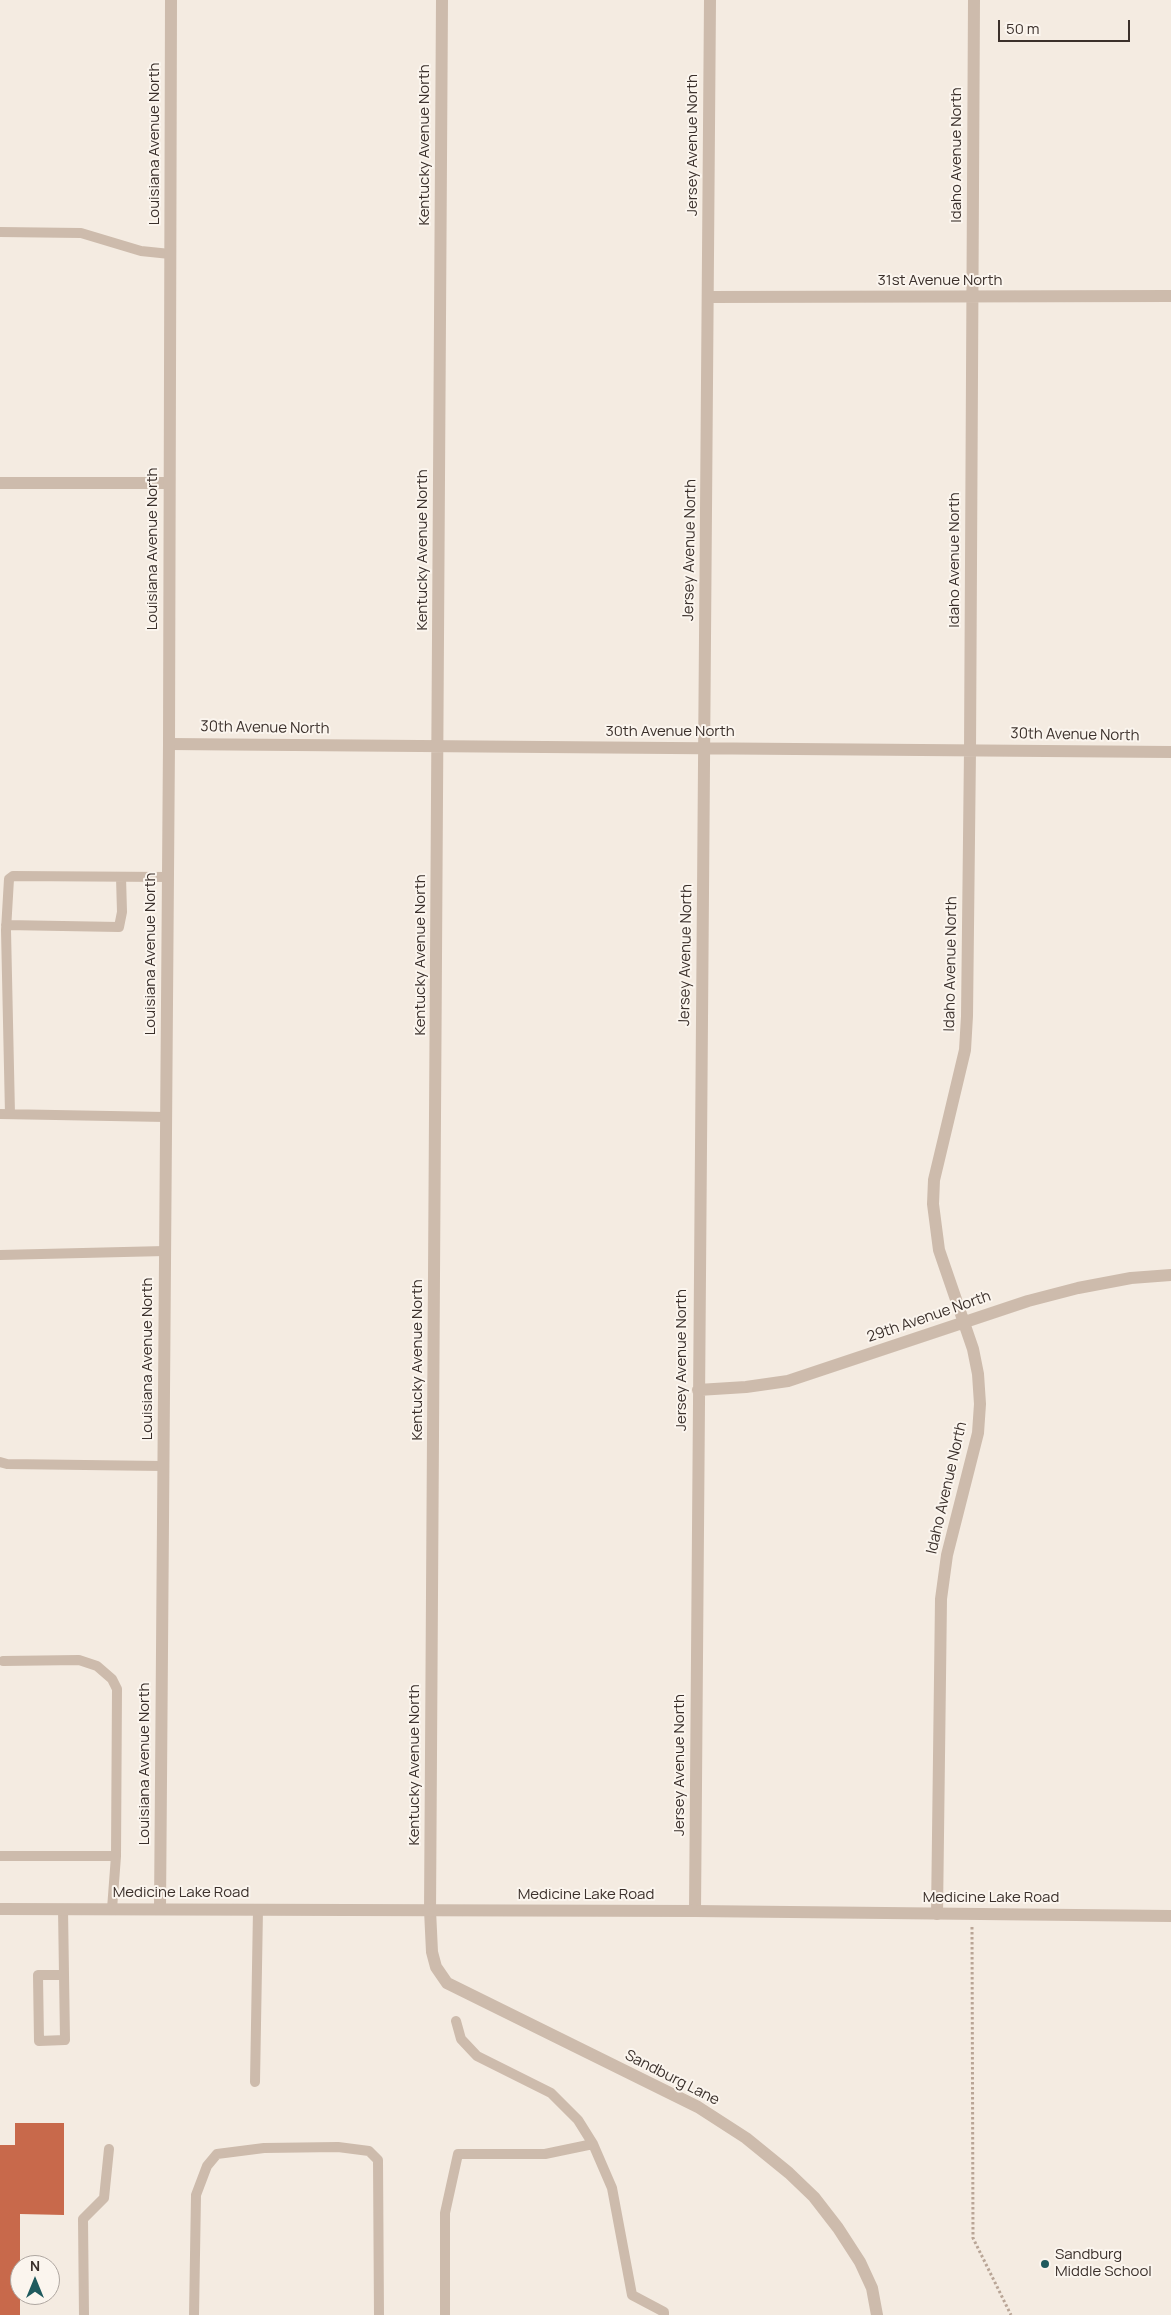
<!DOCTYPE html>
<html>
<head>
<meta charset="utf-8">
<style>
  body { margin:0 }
  #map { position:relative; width:1171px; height:2315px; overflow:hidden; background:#f4ebe1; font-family:Manrope,sans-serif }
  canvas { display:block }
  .north { position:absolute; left:10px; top:2255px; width:50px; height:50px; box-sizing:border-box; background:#fbf5ee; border:1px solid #aea6a0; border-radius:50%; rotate:0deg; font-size:14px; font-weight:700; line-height:20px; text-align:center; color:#3b302b }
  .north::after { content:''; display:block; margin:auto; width:18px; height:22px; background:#1f5a5e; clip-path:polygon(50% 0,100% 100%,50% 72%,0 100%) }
  .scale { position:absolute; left:998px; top:20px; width:132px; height:22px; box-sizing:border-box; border:2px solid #3b302b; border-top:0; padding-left:6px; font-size:15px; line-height:18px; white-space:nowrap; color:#3b302b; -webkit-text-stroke:4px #fbf5ee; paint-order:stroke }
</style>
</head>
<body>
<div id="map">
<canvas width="1171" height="2315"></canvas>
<div class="north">N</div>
<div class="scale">50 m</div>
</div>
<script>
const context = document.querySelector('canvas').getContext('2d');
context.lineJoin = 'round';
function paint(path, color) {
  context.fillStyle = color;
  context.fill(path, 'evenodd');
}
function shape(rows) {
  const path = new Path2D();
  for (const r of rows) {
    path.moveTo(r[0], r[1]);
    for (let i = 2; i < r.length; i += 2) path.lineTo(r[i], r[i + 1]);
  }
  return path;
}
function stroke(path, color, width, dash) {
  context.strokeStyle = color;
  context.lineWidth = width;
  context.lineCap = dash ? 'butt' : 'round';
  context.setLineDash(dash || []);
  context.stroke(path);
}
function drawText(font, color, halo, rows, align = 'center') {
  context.font = font + ' Manrope,sans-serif';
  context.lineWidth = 4;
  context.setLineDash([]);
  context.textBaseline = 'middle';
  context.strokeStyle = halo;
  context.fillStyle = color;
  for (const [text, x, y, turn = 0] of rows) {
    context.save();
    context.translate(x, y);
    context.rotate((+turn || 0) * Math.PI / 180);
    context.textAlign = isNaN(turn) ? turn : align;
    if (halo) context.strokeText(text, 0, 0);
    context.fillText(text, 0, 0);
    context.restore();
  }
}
paint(shape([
  [15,2123,64,2123,64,2215,20,2214,20,2315,0,2315,0,2145,15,2145]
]), '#c8694b');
stroke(shape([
  [972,1927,973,2238,1011,2315]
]), '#b9a596', 3, [2.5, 2.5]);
stroke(shape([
  [0,232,81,233,141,251,170,254],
  [6,925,119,927,122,912,121,877],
  [0,1114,166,1117],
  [10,1114,6,930,9,879,13,876,167,877],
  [0,1255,165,1251],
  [0,1462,7,1464,163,1466],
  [3,1661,79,1660,97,1666,112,1679,117,1689,116,1856],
  [0,1856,116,1856,112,1909],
  [63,1909,65,2040,39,2041,38,1975,64,1975],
  [456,2021,461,2039,477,2056,551,2093,578,2120,593,2144,612,2188,632,2295,664,2312,664,2315],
  [255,2082,258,1910],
  [84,2315,83,2219,104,2198,109,2149],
  [194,2315,196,2195,207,2166,217,2154,264,2148,338,2147,369,2151,378,2160,379,2315],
  [445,2315,445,2213,458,2154,545,2154,593,2144]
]), '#cdbbac', 10);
stroke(shape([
  [442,0,430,1910,432,1952,436,1967,447,1983,698,2107,746,2138,789,2173,814,2197,838,2228,860,2262,872,2288,877,2315],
  [709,297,1171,296],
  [0,483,169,483],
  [169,744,1171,752],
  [698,1390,746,1387,788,1381,1028,1301,1078,1288,1131,1278,1171,1275],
  [695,1911,710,0],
  [937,1914,941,1599,947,1555,978,1433,980,1404,978,1374,973,1349,939,1250,933,1204,934,1180,965,1050,967,1016,970,750,974,0]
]), '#cdbbac', 12);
stroke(shape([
  [0,1909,695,1911,1171,1916],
  [160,1909,169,744,171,0]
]), '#cdbbac', 12);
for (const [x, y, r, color] of [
  [1045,2264,5,"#1f5a5e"]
]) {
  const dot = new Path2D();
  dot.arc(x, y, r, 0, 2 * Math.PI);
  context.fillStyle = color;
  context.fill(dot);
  stroke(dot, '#fbf5ee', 2);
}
drawText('15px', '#3b302b', '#fbf5ee', [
  ["Louisiana Avenue North",155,144,-90],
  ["Kentucky Avenue North",425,145,-90],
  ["Jersey Avenue North",693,145,-90],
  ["Idaho Avenue North",957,155,-90],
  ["31st Avenue North",940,281],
  ["Louisiana Avenue North",153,549,-90],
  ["Kentucky Avenue North",423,550,-90],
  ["Jersey Avenue North",690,550,-89],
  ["Idaho Avenue North",955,560,-90],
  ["30th Avenue North",265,728,1],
  ["30th Avenue North",670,732],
  ["30th Avenue North",1075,735,1],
  ["Louisiana Avenue North",151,954,-90],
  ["Kentucky Avenue North",421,955,-90],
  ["Jersey Avenue North",686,955,-89],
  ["Idaho Avenue North",951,964,-89],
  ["29th Avenue North",929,1317,-19],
  ["Louisiana Avenue North",148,1359,-90],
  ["Kentucky Avenue North",418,1360,-90],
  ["Jersey Avenue North",682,1360,-90],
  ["Idaho Avenue North",947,1488,-77],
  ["Louisiana Avenue North",145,1764,-90],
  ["Kentucky Avenue North",415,1765,-90],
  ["Jersey Avenue North",680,1765,-90],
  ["Medicine Lake Road",181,1893],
  ["Medicine Lake Road",586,1895],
  ["Medicine Lake Road",991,1898],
  ["Sandburg Lane",672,2078,27]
]);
drawText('15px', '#3b302b', '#fbf5ee', [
  ["Sandburg",1055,2255],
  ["Middle School",1055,2272]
], 'left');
</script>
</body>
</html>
